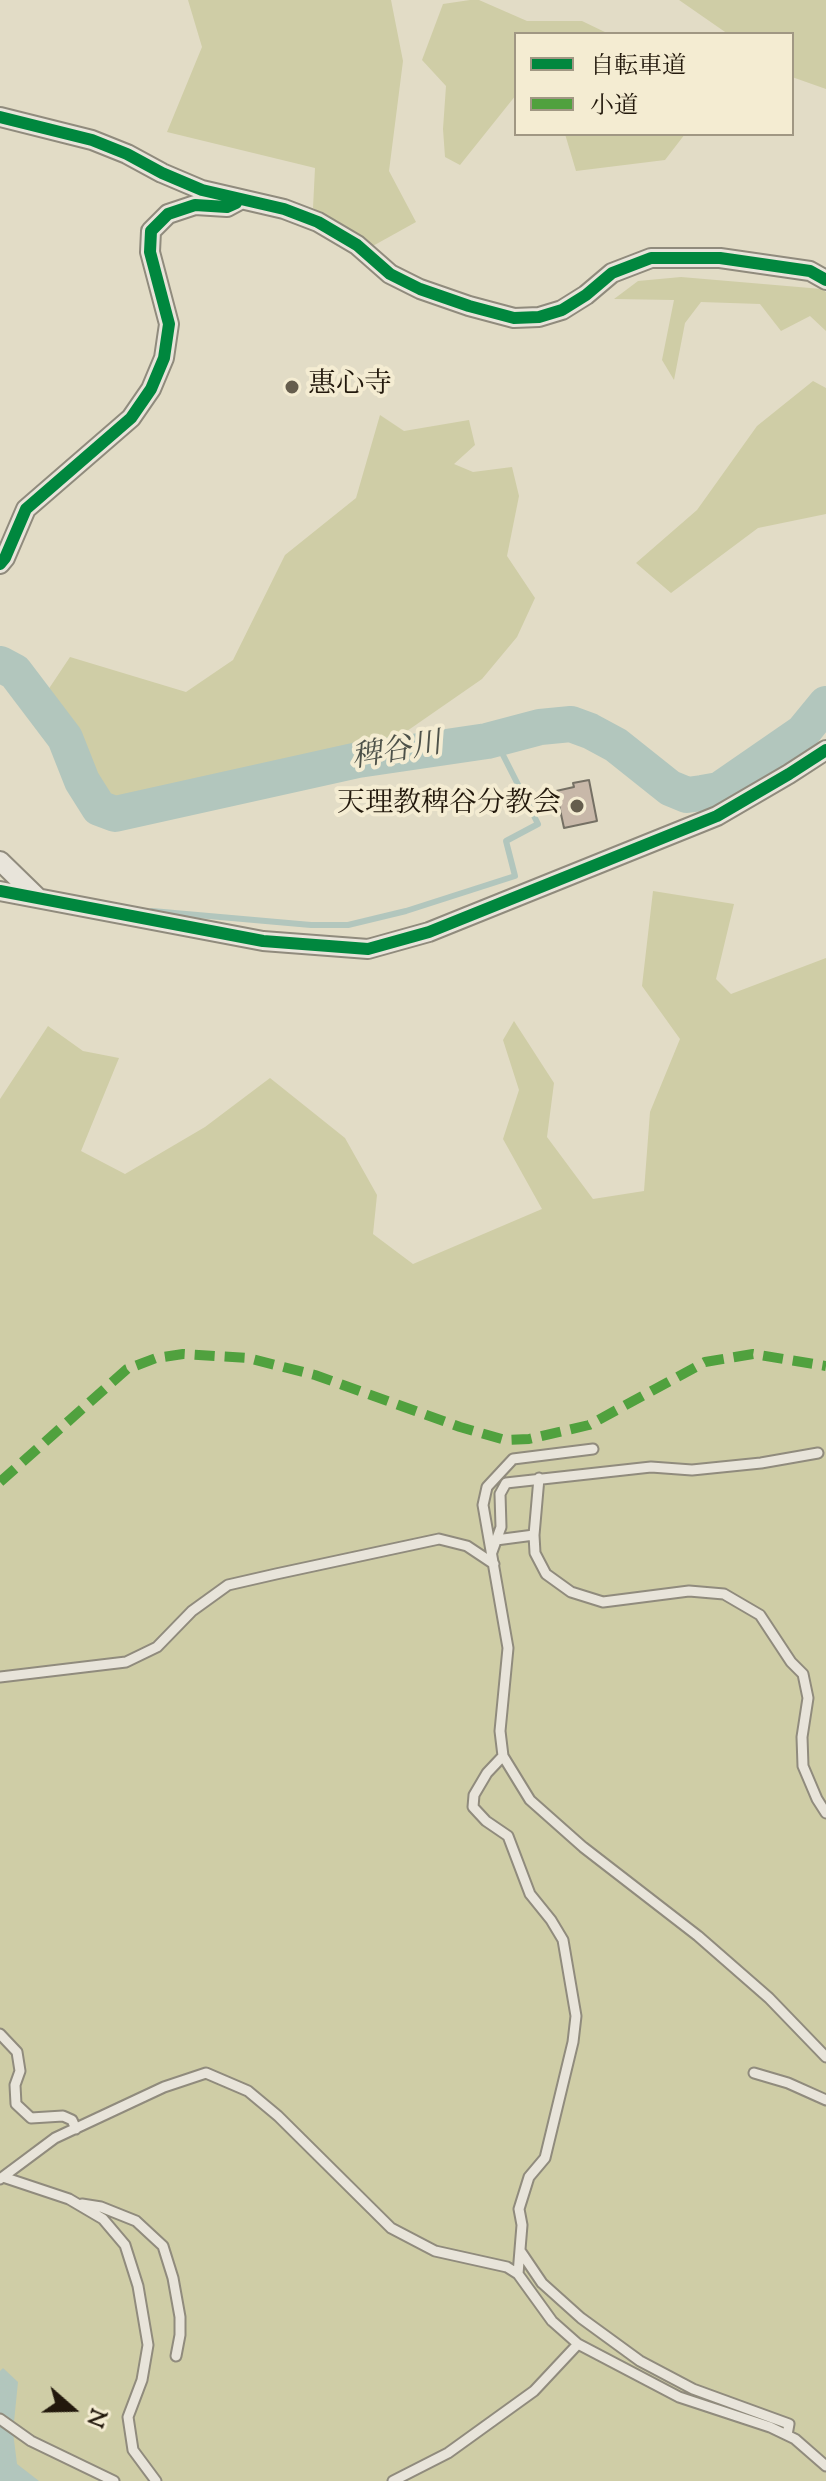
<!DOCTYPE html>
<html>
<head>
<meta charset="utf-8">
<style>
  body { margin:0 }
  #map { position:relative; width:826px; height:2481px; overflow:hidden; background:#e2dcc6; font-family:"Sorts Mill Goudy","Noto Serif JP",serif }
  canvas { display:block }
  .legend { position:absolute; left:514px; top:32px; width:280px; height:104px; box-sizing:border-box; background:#f4ecd2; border:2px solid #a09783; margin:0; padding:10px 14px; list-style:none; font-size:24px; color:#22180c }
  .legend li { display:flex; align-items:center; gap:16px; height:40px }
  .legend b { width:40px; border:2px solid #a09783 }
  .north { position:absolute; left:32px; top:2369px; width:80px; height:80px; -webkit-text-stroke:6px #f4ecd2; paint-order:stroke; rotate:110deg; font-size:22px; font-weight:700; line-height:32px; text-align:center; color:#22180c }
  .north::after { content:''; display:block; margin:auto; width:28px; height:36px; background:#22180c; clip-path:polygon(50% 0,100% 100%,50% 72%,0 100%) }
</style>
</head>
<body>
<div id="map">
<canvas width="826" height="2481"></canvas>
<ul class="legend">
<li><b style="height:10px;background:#00873e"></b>自転車道</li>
<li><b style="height:10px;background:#50a13e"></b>小道</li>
</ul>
<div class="north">N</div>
</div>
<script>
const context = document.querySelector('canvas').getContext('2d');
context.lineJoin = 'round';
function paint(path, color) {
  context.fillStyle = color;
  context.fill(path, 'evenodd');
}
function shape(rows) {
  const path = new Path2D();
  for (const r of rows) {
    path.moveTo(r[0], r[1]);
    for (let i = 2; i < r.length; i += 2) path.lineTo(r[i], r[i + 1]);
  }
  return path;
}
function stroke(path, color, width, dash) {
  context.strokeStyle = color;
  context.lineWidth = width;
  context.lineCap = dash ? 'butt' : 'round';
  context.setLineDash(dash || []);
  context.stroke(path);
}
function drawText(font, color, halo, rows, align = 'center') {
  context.font = font + ' "Sorts Mill Goudy","Noto Serif JP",serif';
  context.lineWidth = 8;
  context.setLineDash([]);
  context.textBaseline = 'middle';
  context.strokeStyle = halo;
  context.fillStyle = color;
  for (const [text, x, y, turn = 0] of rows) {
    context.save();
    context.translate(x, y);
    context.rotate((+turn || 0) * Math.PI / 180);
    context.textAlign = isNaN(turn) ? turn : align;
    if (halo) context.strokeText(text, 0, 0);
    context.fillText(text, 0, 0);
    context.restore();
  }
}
paint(shape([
  [188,0,391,0,403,61,389,171,416,222,371,247,313,208,315,168,167,132,202,47],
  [470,0,479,0,527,21,582,21,609,34,516,34,516,95,460,165,445,157,443,129,446,86,422,60,443,4],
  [679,0,826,0,826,89,792,77,792,34,728,34],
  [565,134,685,134,665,160,576,171],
  [681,277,822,289,826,292,826,331,810,316,781,331,760,304,701,302,685,323,674,380,662,360,674,300,614,299,638,281],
  [813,381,826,388,826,514,758,528,671,593,636,563,697,510,757,426],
  [380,415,404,431,469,420,475,445,454,464,473,472,512,467,519,496,507,556,535,598,517,637,482,679,407,731,354,749,214,784,129,811,82,769,48,690,70,657,186,692,233,660,285,555,356,498],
  [653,891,734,904,716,979,731,994,826,958,826,2481,0,2481,0,1099,48,1026,83,1051,119,1058,81,1151,125,1174,205,1127,270,1078,345,1138,377,1195,373,1234,413,1264,542,1209,503,1139,519,1090,503,1040,514,1021,554,1083,547,1137,593,1199,644,1191,650,1112,680,1039,642,986]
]), '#cfcda6');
paint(shape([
  [3,2368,18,2382,13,2432,17,2464,39,2481,0,2481,0,2371]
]), '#b2c6bd');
stroke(shape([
  [152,911,311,925,348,925,406,911,515,876,506,841,538,824,502,753,499,738]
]), '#b2c6bd', 6);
stroke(shape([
  [0,664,15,672,65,738,82,781,99,808,115,814,358,760,487,741,540,727,571,724,590,731,616,745,670,788,687,795,702,793,719,790,803,732,826,704]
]), '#b2c6bd', 36);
const building = shape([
  [589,780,597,821,564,828,556,791,574,787,573,783,589,780]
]);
paint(building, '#c8b8a9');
stroke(building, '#757064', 2);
const lane = shape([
  [593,1449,513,1459,487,1487,483,1505,508,1648,500,1731,503,1756,530,1800,583,1847,698,1936,769,1998,826,2057],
  [539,1478,534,1535,535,1553,546,1574,571,1592,603,1602,689,1591,724,1594,760,1615,791,1662,803,1674,808,1698,802,1737,803,1766,817,1799,826,1813],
  [496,1540,534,1535],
  [492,1552,501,1527,500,1494,506,1483,651,1467,692,1470,761,1463,818,1453],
  [0,1677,126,1662,157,1647,192,1611,228,1585,276,1574,439,1539,467,1546,494,1564],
  [503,1756,487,1773,474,1795,473,1807,486,1821,508,1836,530,1894,551,1920,563,1940,576,2016,573,2042,545,2158,529,2177,519,2209,522,2225,518,2274],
  [0,2034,17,2052,20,2071,15,2085,16,2104,31,2118,63,2116,72,2120,76,2129],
  [754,2073,788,2083,826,2100],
  [3,2177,69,2199,103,2219,125,2245,138,2286,148,2345,142,2380,128,2417,133,2450,156,2481],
  [0,2179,55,2138,164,2087,206,2073,248,2091,278,2116,391,2228,435,2251,507,2267,518,2274,552,2321,578,2344,679,2397,770,2427,795,2439,826,2466],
  [82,2204,101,2207,136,2221,163,2246,173,2278,180,2317,180,2335,176,2356],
  [521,2252,542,2283,581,2318,640,2361,693,2389,789,2424,787,2435],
  [0,2419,31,2441,114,2481],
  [393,2481,448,2453,534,2391,578,2344]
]);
const street = shape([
  [0,117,92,140,127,154,162,173,202,190,284,209,318,222,357,245,390,274,420,289,469,306,514,318,539,317,562,310,586,295,612,273,651,258,720,258,810,271,826,280],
  [0,564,5,558,26,509,131,418,151,389,164,358,169,324,150,252,151,231,168,214,195,205,227,207,240,200],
  [0,861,37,897],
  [0,891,263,941,368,949,429,932,717,816,789,774,826,750]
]);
stroke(lane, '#908b7d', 13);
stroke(street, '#908b7d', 22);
stroke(lane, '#e8e4da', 9);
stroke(street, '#e8e4da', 18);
stroke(shape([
  [0,1482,127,1369,156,1358,183,1354,248,1358,315,1375,460,1427,505,1440,529,1439,589,1425,705,1362,753,1354,826,1366]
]), '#50a13e', 10, [20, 10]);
stroke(shape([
  [0,117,92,140,127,154,162,173,202,190,284,209,318,222,357,245,390,274,420,289,469,306,514,318,539,317,562,310,586,295,612,273,651,258,720,258,810,271,826,280],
  [0,564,5,558,26,509,131,418,151,389,164,358,169,324,150,252,151,231,168,214,195,205,227,207,236,203],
  [0,891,263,941,368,949,429,932,717,816,789,774,826,750]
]), '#00873e', 12);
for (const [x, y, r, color] of [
  [292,387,8,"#655d4d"],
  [577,806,8,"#655d4d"]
]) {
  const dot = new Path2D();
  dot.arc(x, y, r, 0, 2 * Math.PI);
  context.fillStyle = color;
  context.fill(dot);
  stroke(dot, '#f4ecd2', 3);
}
drawText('28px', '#22180c', '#f4ecd2', [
  ["惠心寺",308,387],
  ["天理教稗谷分教会",561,806,"right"]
], 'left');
drawText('italic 30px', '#4d5149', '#f4ecd2', [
  ["稗谷川",397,754,-10]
]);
</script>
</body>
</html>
